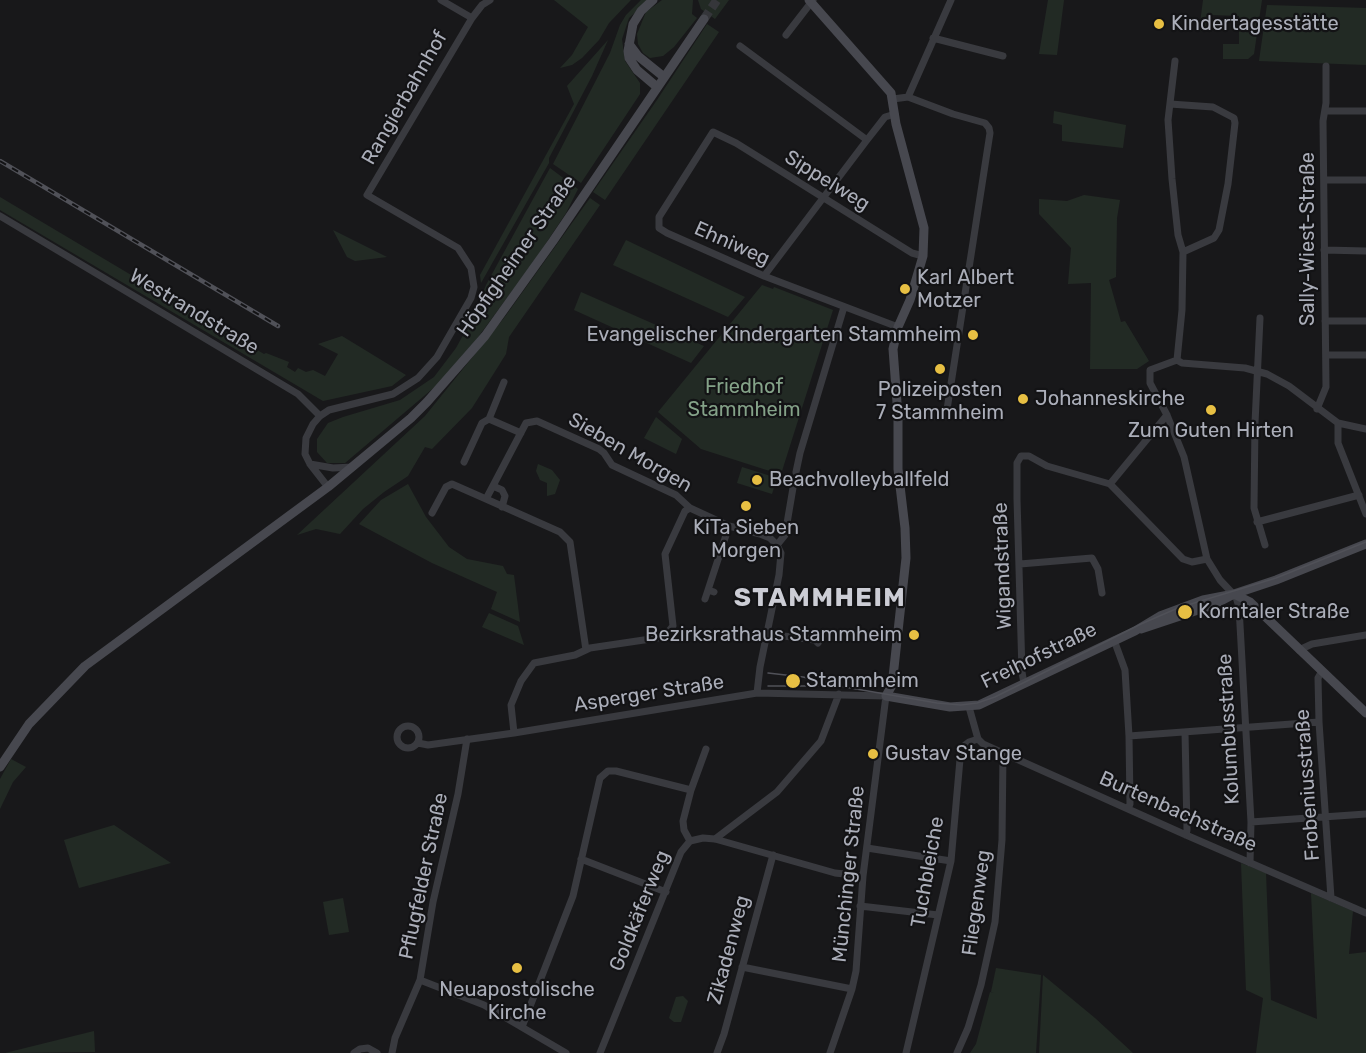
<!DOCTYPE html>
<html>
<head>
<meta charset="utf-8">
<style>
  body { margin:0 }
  canvas { display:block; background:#18181a }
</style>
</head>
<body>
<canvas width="1366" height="1053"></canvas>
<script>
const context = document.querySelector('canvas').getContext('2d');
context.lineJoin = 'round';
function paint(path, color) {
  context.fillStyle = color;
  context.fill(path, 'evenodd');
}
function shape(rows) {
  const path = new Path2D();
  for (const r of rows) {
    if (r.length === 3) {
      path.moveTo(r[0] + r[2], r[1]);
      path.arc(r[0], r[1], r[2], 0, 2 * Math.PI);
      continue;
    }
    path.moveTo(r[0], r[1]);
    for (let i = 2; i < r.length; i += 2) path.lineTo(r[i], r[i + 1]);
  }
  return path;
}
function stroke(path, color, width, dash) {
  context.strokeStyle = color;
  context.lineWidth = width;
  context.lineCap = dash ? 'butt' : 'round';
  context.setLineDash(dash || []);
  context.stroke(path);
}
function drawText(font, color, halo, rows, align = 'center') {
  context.font = font + ' Rubik,sans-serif';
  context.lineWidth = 4.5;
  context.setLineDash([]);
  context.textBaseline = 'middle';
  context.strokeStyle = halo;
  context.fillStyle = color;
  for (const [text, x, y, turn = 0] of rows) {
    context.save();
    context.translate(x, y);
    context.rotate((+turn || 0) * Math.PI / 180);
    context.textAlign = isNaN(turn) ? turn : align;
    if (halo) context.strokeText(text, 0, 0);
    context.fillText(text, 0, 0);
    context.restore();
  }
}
paint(shape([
  [554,0,631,0,609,23,599,40,582,58,572,65,560,68,572,55,588,27],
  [641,0,649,0,629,18,622,39,625,61,640,83,640,94,581,183,553,164,610,53,620,25,626,15],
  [662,0,693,0,692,14,697,18,674,47,663,56,650,58,643,53,638,44,637,34,646,12],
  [698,0,729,0,715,19,701,9],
  [1048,0,1064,0,1057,55,1039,54],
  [1203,0,1262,0,1254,54,1248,59,1223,59,1223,44,1239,44,1239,16,1211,15,1210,32,1199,31],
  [1267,5,1366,8,1366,65,1259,61],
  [707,24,719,32,605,200,593,192,657,100],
  [608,40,592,76,549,158,549,163,481,283,480,275,574,104,567,86],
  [1054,111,1126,125,1123,148,1062,141,1062,125,1053,123],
  [550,168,578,189,566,213,534,261,476,340,437,385,345,463,327,463,317,452,317,439,328,423,343,417,400,400,434,377,456,348,473,317,486,285],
  [1084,195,1120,200,1117,218,1116,277,1109,280,1121,322,1125,321,1149,361,1137,369,1090,369,1091,283,1068,284,1071,248,1039,214,1039,199,1067,201],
  [0,197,264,354,266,353,289,362,287,367,295,372,298,368,306,372,313,370,325,376,338,354,318,344,342,336,406,375,392,386,323,401,0,210],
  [590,198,600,205,509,337,506,354,472,408,432,449,425,447,408,476,384,492,363,509,340,534,316,529,297,535,425,416,504,318],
  [333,230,387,257,355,261,347,257],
  [626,240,745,297,728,317,613,265],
  [762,285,773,289,774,287,833,310,782,471,779,474,701,449,658,412],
  [581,292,704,346,691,363,574,310],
  [656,417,682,439,676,454,644,438],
  [538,464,552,470,560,480,555,494,547,496,547,483,540,480,536,471],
  [742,467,777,478,772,494,737,483],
  [408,484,426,517,449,547,467,559,503,566,507,574,514,575,520,622,491,609,497,592,432,563,359,524,381,500],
  [489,613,518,626,524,645,482,627],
  [11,759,26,767,13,782,0,809,0,779],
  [114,825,171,863,79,888,64,840],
  [1241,863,1266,873,1271,1000,1317,1019,1311,893,1353,911,1349,954,1366,952,1366,1053,1256,1053,1263,998,1246,990],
  [343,898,349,932,329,935,323,902],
  [996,968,1041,975,1036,1053,970,1053,976,1044,990,992,994,993,991,992],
  [1043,975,1095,1018,1133,1053,1039,1053],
  [683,996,688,1001,681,1022,674,1022,669,1018,676,997],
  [94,1031,95,1052,5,1053]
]), '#222a24');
stroke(shape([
  [704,19,717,0]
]), '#35363a', 9, [9, 4.5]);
stroke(shape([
  [441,0,472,18],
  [786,35,813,0],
  [933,38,1003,56],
  [740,46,867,140],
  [1175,61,1168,120,1172,179,1178,235,1183,252,1182,310,1177,360],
  [908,97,951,0],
  [893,99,908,97,953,114,985,123,989,128,990,133,946,416,898,416],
  [1170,104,1213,107,1234,118,1235,123,1228,184,1219,230,1214,238,1183,252],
  [1325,111,1366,111],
  [1324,180,1366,180],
  [0,216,298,394,320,416],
  [1324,250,1366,251],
  [764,276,867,140,885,117,895,114],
  [1260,318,1255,423,1254,508,1265,545],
  [1325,321,1366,321],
  [898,327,764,276,667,233,659,228,659,217,713,132,736,143,912,253,923,256],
  [1327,355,1366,355],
  [1317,409,1326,387,1323,121,1326,103,1326,66],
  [489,419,521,433],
  [1338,423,1338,443,1366,514],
  [464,462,482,423,489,419,504,382],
  [310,464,333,468,353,467],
  [796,472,800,453,844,307],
  [1110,484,1167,415],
  [493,486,502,490,505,496,502,507],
  [328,487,310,464,305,454,306,438,313,424,320,416,329,410,393,394,418,378,437,357,471,298,474,287,471,268,458,248,367,195,472,18,482,5,490,0],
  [432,513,446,487,452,484,486,499],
  [1257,522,1359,495],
  [777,545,785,535,794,482],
  [1020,564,1092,558,1098,569,1102,593],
  [714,592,708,590,729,526],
  [705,599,708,590],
  [768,634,815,640,818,643],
  [815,640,820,634,824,634],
  [1114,640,1125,670,1129,736,1130,804,1128,809],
  [586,650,570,542,560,532,486,499,526,423,537,421,599,449,604,453,612,465,676,495,690,508,729,526,760,534,770,538,777,545,781,553,779,575,760,667,757,693],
  [1299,650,1312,644,1366,635],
  [1322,671,1318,678,1319,722,1331,898],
  [1024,684,1022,672,1017,499,1017,463,1021,456,1029,456,1047,466,1110,484,1183,559,1192,562,1207,559],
  [969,707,978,739],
  [408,737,11],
  [1185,732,1187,830,1186,835],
  [514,733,511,705,521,681,534,663,575,655,590,648,664,637,673,626,665,554,685,511,690,508],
  [1129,736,1319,722],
  [978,739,983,744,1186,835,1366,913],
  [418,743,428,745,514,733,757,693,886,696,863,876,856,971,852,989,830,1053],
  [1251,822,1366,814],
  [715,839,777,792,821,741,839,694],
  [690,841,703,838,715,839,835,873,863,876],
  [867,848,951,861],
  [581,859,666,892],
  [1250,863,1251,822,1239,607,1236,597,1220,580,1207,559,1184,457,1167,415,1150,383,1150,370,1177,360,1182,363,1245,368,1267,374,1289,386,1338,423,1366,429],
  [860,906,938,915],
  [742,967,852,989],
  [420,980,484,1005,566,1053],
  [522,1027,573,896,600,778,608,771,616,771,691,790],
  [354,1053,360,1049,368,1048,377,1053],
  [392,1053,395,1038,420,980,433,902,458,794,467,739],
  [600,1053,681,852,690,841,684,830,683,821,691,790,706,749],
  [717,1053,724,1034,773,855],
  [906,1053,951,861,961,748,969,742,978,739],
  [957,1053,968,1028,981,985,995,922,1002,840,1003,752]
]), '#393a3f', 7);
stroke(shape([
  [653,0,641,11,633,24,628,51,629,58,637,70,657,87],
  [809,0,891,93,896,124,924,228,923,256,910,300,898,327,893,349,898,416,898,469,905,528,906,558,893,677,891,687,886,696,950,707,979,705,1135,631,1160,616,1203,600,1234,594,1250,602,1366,713],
  [629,44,638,56,664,77],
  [1141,629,1213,605,1234,594,1276,580,1366,544],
  [0,767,29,724,85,666,328,487,411,418,427,402,485,336,553,241,704,19]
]), '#47484f', 9);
stroke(shape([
  [768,673,803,677,839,686,937,703,961,705,977,703,995,697,1141,624,1178,608,1276,578,1366,542],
  [768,686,818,686]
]), '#505158', 1.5);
const rail = shape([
  [0,161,278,326]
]);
stroke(rail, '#505158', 4.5);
stroke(rail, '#131315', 2, [7]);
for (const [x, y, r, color] of [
  [1159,24,6,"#e7bf43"],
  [905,289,6,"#e7bf43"],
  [973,335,6,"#e7bf43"],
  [940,369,6,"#e7bf43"],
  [1023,399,6,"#e7bf43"],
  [1211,410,6,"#e7bf43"],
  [757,480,6,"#e7bf43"],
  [746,506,6,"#e7bf43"],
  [1185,612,8,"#e7bf43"],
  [914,635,6,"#e7bf43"],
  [793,681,8,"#e7bf43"],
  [873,754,6,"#e7bf43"],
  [517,968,6,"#e7bf43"]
]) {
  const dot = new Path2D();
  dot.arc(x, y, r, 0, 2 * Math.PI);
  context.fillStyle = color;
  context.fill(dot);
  stroke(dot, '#131315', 2);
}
drawText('20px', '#abaeb9', '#131315', [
  ["Kindertagesstätte",1171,24],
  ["Karl Albert",917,278],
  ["Motzer",917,301],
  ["Evangelischer Kindergarten Stammheim",961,335,"right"],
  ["Polizeiposten",940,390,"center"],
  ["7 Stammheim",940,413,"center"],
  ["Johanneskirche",1035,399],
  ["Zum Guten Hirten",1211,431,"center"],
  ["Beachvolleyballfeld",769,480],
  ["KiTa Sieben",746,528,"center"],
  ["Morgen",746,551,"center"],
  ["Korntaler Straße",1198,612],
  ["Bezirksrathaus Stammheim",902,635,"right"],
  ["Stammheim",806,681],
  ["Gustav Stange",885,754],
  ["Neuapostolische",517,990,"center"],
  ["Kirche",517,1013,"center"]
], 'left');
drawText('20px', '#abaeb9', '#131315', [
  ["Rangierbahnhof",405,98,-60],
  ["Sippelweg",827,181,32],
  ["Sally-Wiest-Straße",1308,239,-90],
  ["Ehniweg",732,244,24],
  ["Höpfigheimer Straße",517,256,-55],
  ["Westrandstraße",194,312,31],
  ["Sieben Morgen",630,453,30],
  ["Wigandstraße",1003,566,-92],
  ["Freihofstraße",1039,656,-26],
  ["Asperger Straße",649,694,-9],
  ["Kolumbusstraße",1229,729,-93],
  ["Frobeniusstraße",1308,785,-94],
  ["Burtenbachstraße",1178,812,24],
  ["Tuchbleiche",928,872,-80],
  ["Münchinger Straße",849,874,-84],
  ["Pflugfelder Straße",424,876,-78],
  ["Fliegenweg",977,903,-82],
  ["Goldkäferweg",640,911,-68],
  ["Zikadenweg",729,950,-75]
]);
drawText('20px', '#84a288', '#131315', [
  ["Friedhof",744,387],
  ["Stammheim",744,410]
]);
context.letterSpacing = '1.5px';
drawText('bold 26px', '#cccdd5', '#131315', [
  ["STAMMHEIM",820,598]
]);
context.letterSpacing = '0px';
</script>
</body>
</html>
